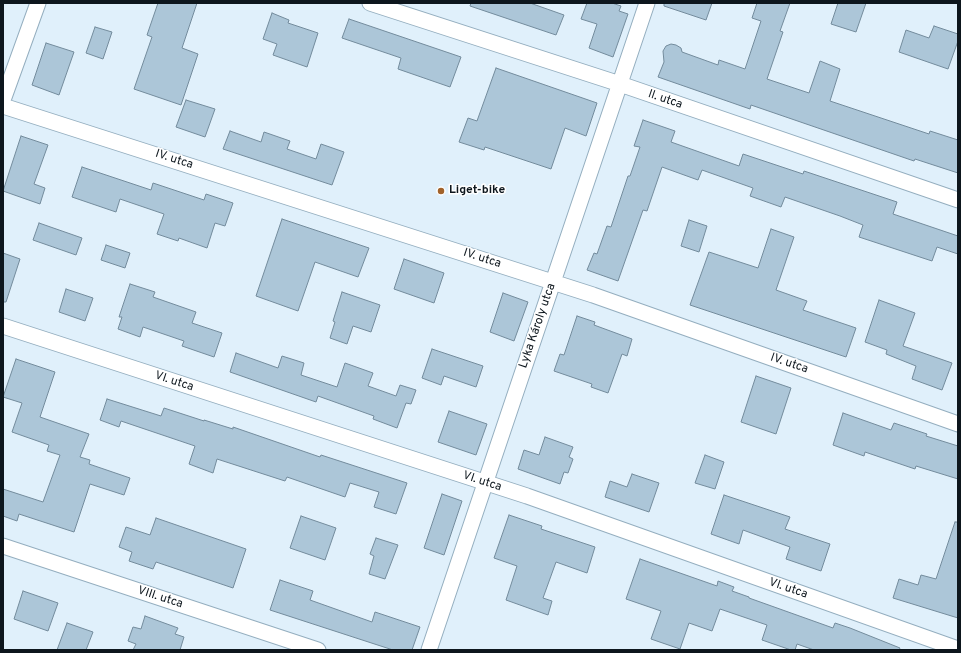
<!DOCTYPE html>
<html>
<head>
<meta charset="utf-8">
<style>
  body { margin:0 }
  #map { position:relative; width:961px; height:653px; overflow:hidden; background:#e0f0fb; font-family:Overpass,sans-serif }
  canvas { display:block }
  .frame { position:absolute; inset:0; border:4px solid #0d161d; pointer-events:none }
</style>
</head>
<body>
<div id="map">
<canvas width="961" height="653"></canvas>
<div class="frame"></div>
</div>
<script>
const context = document.querySelector('canvas').getContext('2d');
context.lineJoin = 'round';
function paint(path, color) {
  context.fillStyle = color;
  context.fill(path, 'evenodd');
}
function shape(rows) {
  const path = new Path2D();
  for (const r of rows) {
    path.moveTo(r[0], r[1]);
    for (let i = 2; i < r.length; i += 2) path.lineTo(r[i], r[i + 1]);
  }
  return path;
}
function stroke(path, color, width, dash) {
  context.strokeStyle = color;
  context.lineWidth = width;
  context.lineCap = dash ? 'butt' : 'round';
  context.setLineDash(dash || []);
  context.stroke(path);
}
function drawText(font, color, halo, rows, align = 'center') {
  context.font = font + ' Overpass,sans-serif';
  context.lineWidth = 3;
  context.setLineDash([]);
  context.textBaseline = 'middle';
  context.strokeStyle = halo;
  context.fillStyle = color;
  for (const [text, x, y, turn = 0] of rows) {
    context.save();
    context.translate(x, y);
    context.rotate((+turn || 0) * Math.PI / 180);
    context.textAlign = isNaN(turn) ? turn : align;
    if (halo) context.strokeText(text, 0, 0);
    context.fillText(text, 0, 0);
    context.restore();
  }
}
const building = shape([
  [158,3,197,3,182,48,198,54,181,105,134,89,152,37,147,35,158,3],
  [471,3,530,3,564,15,556,35,470,6,471,3],
  [587,3,612,3,621,6,619,11,628,14,613,57,589,48,597,24,581,19,587,3],
  [664,3,712,3,706,20,664,6,664,3],
  [757,3,790,3,780,31,783,32,767,79,809,93,820,61,840,69,830,101,929,134,930,131,958,140,958,173,915,159,914,161,751,105,750,109,658,77,664,62,663,51,666,46,671,44,676,45,681,48,682,52,718,65,719,60,745,69,761,21,752,18,757,3],
  [838,3,866,3,856,32,831,24,838,3],
  [272,13,289,20,288,23,318,33,307,67,273,55,277,44,263,39,272,13],
  [349,19,461,57,450,87,398,69,401,58,342,38,349,19],
  [934,26,958,34,958,41,948,69,899,52,906,30,929,38,934,26],
  [95,27,112,32,103,59,86,53,95,27],
  [46,43,74,52,59,95,32,85,46,43],
  [496,68,597,103,586,136,565,128,551,169,485,147,484,150,459,142,468,118,477,121,496,68],
  [186,100,215,109,205,137,176,127,186,100],
  [643,120,675,131,671,142,739,166,743,154,803,174,804,171,897,202,893,214,958,236,958,254,937,247,932,261,859,237,863,225,840,216,785,197,781,207,750,196,753,188,702,170,698,180,662,167,647,211,643,210,618,281,587,270,594,253,597,254,607,226,611,227,628,176,630,176,640,147,634,146,643,120],
  [230,131,261,142,264,132,290,141,287,149,316,159,321,144,344,152,332,185,223,149,230,131],
  [21,136,48,145,34,184,45,188,40,204,3,191,21,136],
  [82,167,151,190,153,183,204,200,206,194,233,203,225,226,215,223,207,248,179,238,178,241,157,234,164,214,120,199,116,212,72,197,82,167],
  [282,219,369,248,358,277,315,262,298,311,256,296,282,219],
  [689,220,707,226,699,252,681,246,689,220],
  [39,223,82,238,76,255,33,240,39,223],
  [771,229,794,237,776,290,807,301,803,310,856,328,846,357,690,305,709,252,758,268,771,229],
  [106,245,130,253,125,268,101,260,106,245],
  [3,253,20,259,6,302,3,302,3,253],
  [404,259,444,273,434,303,394,289,404,259],
  [130,284,155,292,153,297,196,312,192,323,222,333,214,357,182,346,184,341,143,327,140,337,118,329,122,317,119,317,130,284],
  [66,289,93,298,85,321,59,312,66,289],
  [342,292,380,305,371,332,353,326,347,344,330,338,335,322,333,321,342,292],
  [503,293,528,302,514,341,490,332,503,293],
  [879,300,915,313,903,346,952,363,942,390,912,379,916,366,886,354,887,350,865,342,879,300],
  [577,316,595,322,594,325,632,339,627,356,622,354,608,393,591,387,592,384,554,371,560,354,564,355,577,316],
  [432,349,483,366,476,387,444,376,441,385,422,378,432,349],
  [236,353,278,368,282,356,304,363,301,375,337,387,345,363,373,373,368,386,396,396,400,385,416,390,411,404,406,403,397,428,373,419,374,416,318,396,316,402,230,372,236,353],
  [16,359,55,372,40,417,89,434,80,457,90,460,89,464,130,478,124,495,90,484,74,532,19,514,17,521,3,516,3,489,43,502,60,455,47,451,49,445,12,432,22,403,3,397,16,359],
  [756,376,791,388,776,434,741,422,756,376],
  [107,399,161,416,164,408,204,421,204,420,233,429,233,427,320,457,321,455,407,483,396,514,374,507,379,492,350,483,345,497,287,477,285,481,217,459,213,473,189,464,195,446,121,421,119,427,100,420,107,399],
  [449,411,487,424,476,455,438,442,449,411],
  [843,413,891,430,894,423,927,434,926,436,958,446,958,479,916,466,915,469,865,452,864,456,833,445,843,413],
  [545,437,573,447,569,457,573,459,568,473,564,472,560,484,518,469,524,450,539,455,545,437],
  [705,455,724,462,715,489,695,483,705,455],
  [632,474,659,483,649,512,605,497,610,481,627,487,632,474],
  [442,494,462,501,444,555,424,548,442,494],
  [724,495,790,517,785,529,830,544,821,571,786,559,790,547,743,530,739,544,711,534,724,495],
  [509,515,542,526,541,529,595,547,587,573,556,562,543,598,552,601,548,615,506,600,517,566,494,558,509,515],
  [301,516,336,528,325,560,290,548,301,516],
  [156,518,246,549,233,588,156,562,153,569,129,561,132,552,119,547,126,527,150,535,156,518],
  [955,522,958,522,958,618,893,598,899,579,918,585,921,575,936,579,955,522],
  [376,538,398,545,385,579,369,574,374,556,370,554,376,538],
  [640,559,717,586,718,581,734,587,732,591,749,597,749,598,833,628,835,623,850,628,900,648,899,650,814,650,797,644,795,650,791,650,762,640,767,625,720,609,712,631,689,623,680,649,651,639,661,611,626,599,640,559],
  [280,580,313,591,310,600,372,622,375,612,420,627,412,650,393,650,270,610,280,580],
  [23,591,58,603,48,631,14,619,23,591],
  [145,616,178,628,175,634,184,637,180,650,133,650,136,644,128,641,133,627,141,629,145,616],
  [67,623,93,632,86,650,57,650,67,623]
]);
paint(building, '#acc6d8');
stroke(building, '#738b9c', 1);
const minor = shape([
  [370,3,620,84,958,200],
  [3,100,38,3],
  [3,106,593,295,958,424],
  [3,326,527,496,958,649],
  [3,546,318,650],
  [429,650,647,3]
]);
stroke(minor, '#94aebf', 17);
stroke(minor, '#fff', 15);
for (const [x, y, r, color] of [
  [441,191,4,"#a1622a"]
]) {
  const dot = new Path2D();
  dot.arc(x, y, r, 0, 2 * Math.PI);
  context.fillStyle = color;
  context.fill(dot);
  stroke(dot, '#fff', 1.5);
}
drawText('12px', '#0d161d', '#fff', [
  ["II. utca",665,100,19],
  ["IV. utca",174,160,18],
  ["IV. utca",482,259,18],
  ["Lyka Károly utca",538,326,-71],
  ["IV. utca",789,364,19],
  ["VI. utca",174,382,18],
  ["VI. utca",482,482,18],
  ["VI. utca",788,589,19],
  ["VIII. utca",160,598,18]
]);
drawText('bold 12px', '#0d161d', '#fff', [
  ["Liget-bike",449,191]
], 'left');
</script>
</body>
</html>
